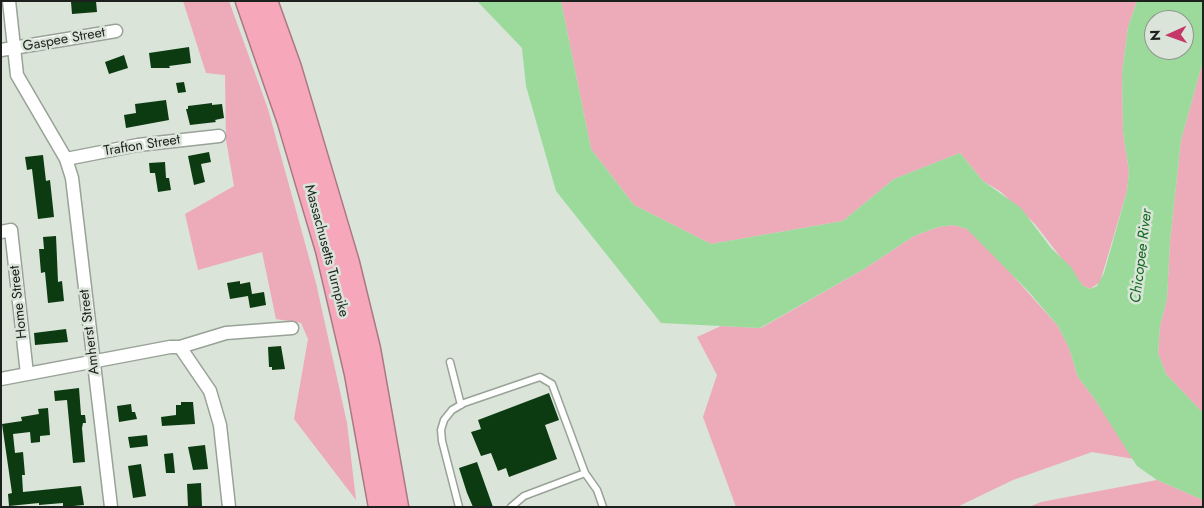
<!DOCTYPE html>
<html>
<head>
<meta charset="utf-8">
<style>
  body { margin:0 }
  #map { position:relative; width:1204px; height:508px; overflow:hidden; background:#dae4d9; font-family:Jost,sans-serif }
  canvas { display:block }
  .frame { position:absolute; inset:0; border:2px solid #1d211d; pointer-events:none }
  .north { position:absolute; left:1144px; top:10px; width:50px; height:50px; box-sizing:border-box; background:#dae4d9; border:1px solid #8e968e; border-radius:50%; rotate:268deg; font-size:14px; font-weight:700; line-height:20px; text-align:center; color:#1d211d }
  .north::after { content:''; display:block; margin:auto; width:18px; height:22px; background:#c43767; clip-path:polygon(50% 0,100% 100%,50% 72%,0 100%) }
</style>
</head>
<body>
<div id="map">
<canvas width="1204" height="508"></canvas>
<div class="frame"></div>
<div class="north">N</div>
</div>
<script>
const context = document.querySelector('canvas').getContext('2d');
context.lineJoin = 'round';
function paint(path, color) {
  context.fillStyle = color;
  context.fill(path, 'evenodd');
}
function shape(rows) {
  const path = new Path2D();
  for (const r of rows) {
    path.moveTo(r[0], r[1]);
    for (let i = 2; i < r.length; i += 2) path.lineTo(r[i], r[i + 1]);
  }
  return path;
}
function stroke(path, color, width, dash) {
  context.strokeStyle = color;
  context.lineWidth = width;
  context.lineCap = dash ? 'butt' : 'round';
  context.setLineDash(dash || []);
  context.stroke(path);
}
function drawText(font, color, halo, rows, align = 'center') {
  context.font = font + ' Jost,sans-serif';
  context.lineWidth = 5;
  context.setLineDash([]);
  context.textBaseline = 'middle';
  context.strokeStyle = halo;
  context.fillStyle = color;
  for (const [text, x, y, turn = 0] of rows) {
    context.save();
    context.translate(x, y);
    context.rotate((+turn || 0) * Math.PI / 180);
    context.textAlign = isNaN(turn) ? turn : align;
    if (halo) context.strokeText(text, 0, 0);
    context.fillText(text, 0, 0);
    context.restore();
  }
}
paint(shape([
  [183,1,229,1,268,109,316,283,347,423,356,500,294,419,308,339,301,323,276,319,262,252,198,270,185,214,234,186,226,140,225,75,206,73],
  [561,1,1137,1,1128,27,1122,73,1123,132,1129,171,1127,191,1100,282,1090,289,1082,285,1035,224,1001,192,983,181,960,153,894,179,843,221,711,244,634,205,591,149],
  [1203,61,1203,413,1166,374,1158,353,1160,326,1167,299,1170,241,1181,140],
  [954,225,967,229,981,240,1058,326,1069,348,1078,377,1094,398,1134,459,1092,452,1013,480,957,507,736,507,703,417,717,375,697,337,721,326,761,328,864,269,914,236,938,227],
  [1157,480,1203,500,1203,507,1029,507,1041,502]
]), '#edaab9');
paint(shape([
  [477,1,561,1,591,149,634,205,711,244,843,221,894,179,960,153,983,181,1021,208,1051,248,1071,267,1082,285,1090,289,1097,286,1104,273,1127,191,1129,171,1123,132,1122,73,1128,27,1137,1,1203,1,1203,61,1181,140,1170,241,1167,299,1160,326,1158,353,1166,374,1203,413,1203,500,1157,480,1137,466,1094,398,1078,377,1069,348,1058,326,1029,292,967,229,954,225,938,227,914,236,864,269,760,328,661,323,556,191,526,86,522,48],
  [1154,20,1184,20,1184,50,1154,50]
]), '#9cda9c');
paint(shape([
  [96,1,97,12,72,14,71,2],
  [189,47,191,63,169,66,170,68,151,68,149,53],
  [124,55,128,68,109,74,105,62],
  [184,82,186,92,178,93,176,83],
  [166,100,169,120,126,128,124,115,136,113,135,104],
  [212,103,212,105,222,104,224,118,215,120,216,122,190,125,186,109,188,109,188,106],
  [209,152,211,162,201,164,205,182,194,185,188,156],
  [43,155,46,181,50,180,54,217,38,219,32,169,27,170,25,157],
  [165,162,166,178,169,178,171,190,158,192,155,173,150,173,149,163],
  [56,236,58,282,62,281,64,301,48,303,45,272,41,273,39,249,44,249,43,237],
  [240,281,240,284,250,282,252,294,264,292,266,305,250,308,248,296,230,299,227,283],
  [66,329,68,342,35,345,34,333],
  [281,346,285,369,272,370,272,367,269,367,268,347],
  [79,388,81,415,85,415,86,423,83,423,82,428,85,462,73,463,67,400,55,401,54,391],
  [549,393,559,420,545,425,557,459,509,477,506,468,498,471,491,453,481,456,471,432,481,429,478,420],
  [181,402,193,402,195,424,162,426,161,417,176,415,176,405,181,405],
  [131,404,132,412,135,412,137,419,119,422,117,406],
  [48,408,50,435,40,436,40,442,31,443,30,432,13,434,15,453,23,452,25,475,22,475,23,492,81,486,84,505,63,507,63,503,39,505,39,503,9,506,8,494,12,493,2,424,22,421,21,417,39,414,38,409],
  [147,435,148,446,130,448,128,437],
  [205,445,208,469,193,470,188,447],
  [173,453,175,473,166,473,164,454],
  [477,462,493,507,473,507,467,493,459,468],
  [141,464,146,496,133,498,128,466],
  [201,483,202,507,188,507,187,484]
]), '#0d3b11');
const lane = shape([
  [450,362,461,405],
  [459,507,442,441,441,430,444,420,452,410,464,403,540,377,552,384,585,473,597,490,603,507],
  [511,507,524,496,585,473]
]);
const street = shape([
  [9,1,17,75,66,159,72,178,111,507],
  [1,50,116,31],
  [66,159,138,145,219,136],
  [1,232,11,230,27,374],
  [180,347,210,391,220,425,229,507],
  [1,379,170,347,180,347,226,333,292,328]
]);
const highway = shape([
  [247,1,289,122,327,250,356,374,380,507],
  [266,1,290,68,348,263,369,349,397,507]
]);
stroke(lane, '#98a297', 9);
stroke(street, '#98a297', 15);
stroke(highway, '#aa7882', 25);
stroke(lane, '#fff', 6);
stroke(street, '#fff', 12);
stroke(highway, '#f6a7b9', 22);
drawText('14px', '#1d211d', '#dae4d9', [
  ["Gaspee Street",64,40,-10],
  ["Trafton Street",142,146,-9],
  ["Massachusetts Turnpike",326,251,75],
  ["Home Street",19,302,-96],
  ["Amherst Street",90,332,-97]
]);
drawText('italic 15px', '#116a1e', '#dae4d9', [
  ["Chicopee River",1142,256,-83]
]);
</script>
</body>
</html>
